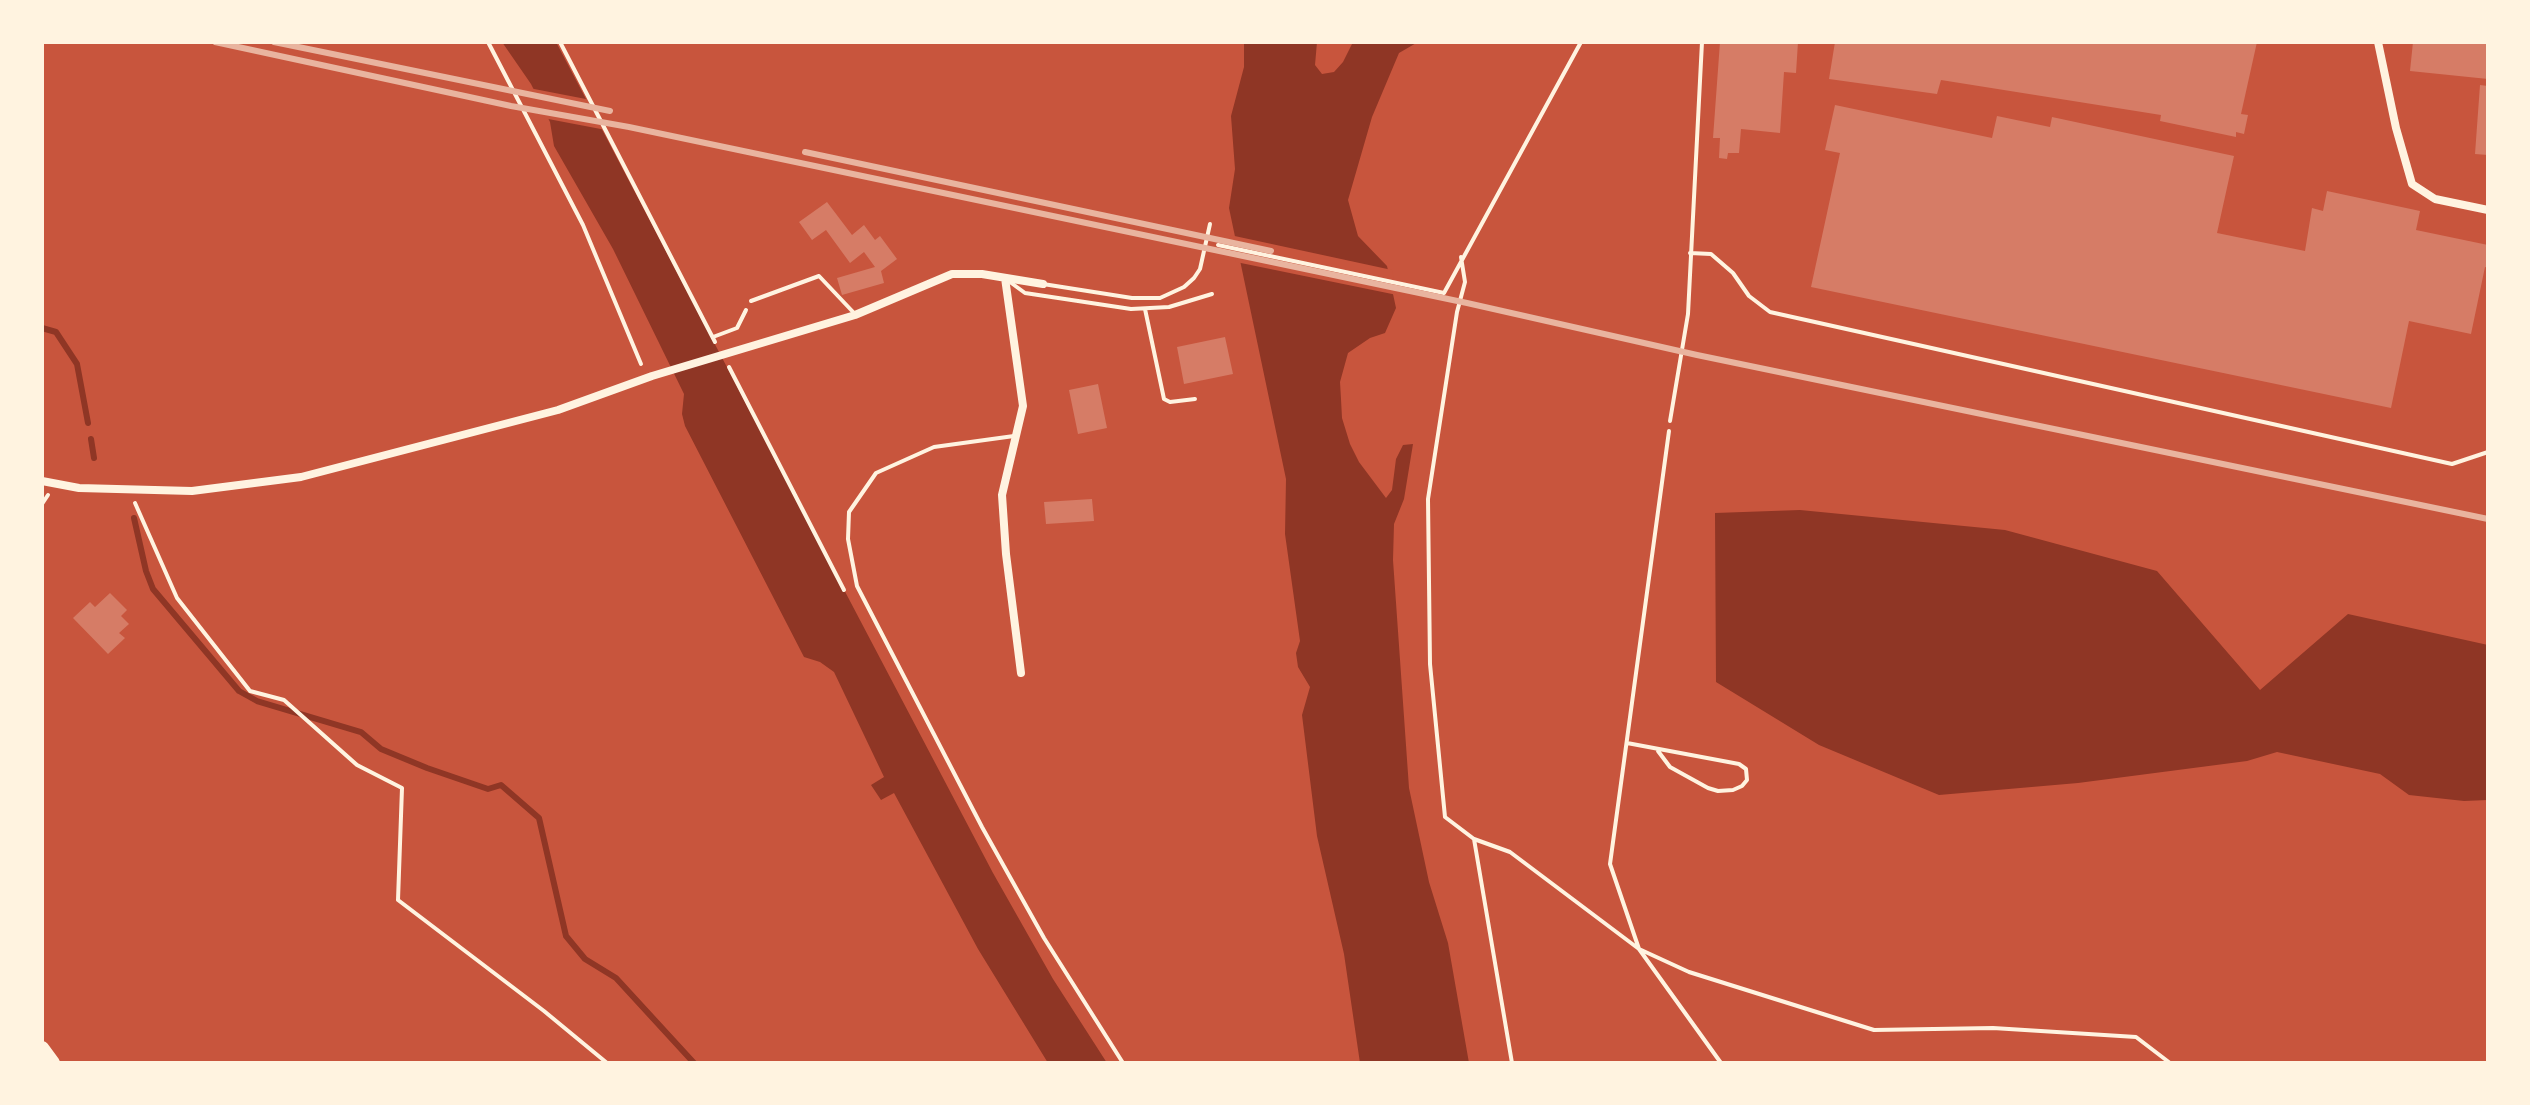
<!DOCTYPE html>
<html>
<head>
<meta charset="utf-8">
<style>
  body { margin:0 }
  #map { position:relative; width:2530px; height:1105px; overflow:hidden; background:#c8553d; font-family:"Open Sans",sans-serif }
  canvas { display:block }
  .frame { position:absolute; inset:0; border:44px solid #fff3e0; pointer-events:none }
</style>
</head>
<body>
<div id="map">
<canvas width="2530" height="1105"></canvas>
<div class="frame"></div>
</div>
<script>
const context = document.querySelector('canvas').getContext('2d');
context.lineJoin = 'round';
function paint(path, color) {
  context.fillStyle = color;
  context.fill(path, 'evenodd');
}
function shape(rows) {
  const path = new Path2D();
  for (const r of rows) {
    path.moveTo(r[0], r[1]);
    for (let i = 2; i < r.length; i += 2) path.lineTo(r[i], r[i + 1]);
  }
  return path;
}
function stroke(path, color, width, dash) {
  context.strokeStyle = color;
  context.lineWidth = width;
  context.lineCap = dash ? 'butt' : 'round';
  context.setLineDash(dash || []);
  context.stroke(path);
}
paint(shape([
  [502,42,556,42,993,873,1053,979,1107,1063,1048,1063,978,949,894,793,881,800,871,785,884,777,834,672,820,662,804,657,685,426,682,414,684,394,613,249,554,146,550,122,531,84],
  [1244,42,1317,42,1315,65,1322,74,1334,72,1343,62,1353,42,1418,42,1399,53,1372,117,1348,200,1358,236,1387,266,1396,308,1385,333,1370,338,1348,353,1340,382,1341,399,1342,418,1350,444,1359,462,1386,498,1392,490,1396,459,1403,445,1413,444,1404,499,1394,524,1393,560,1409,788,1429,882,1448,943,1469,1063,1360,1063,1344,954,1317,836,1302,715,1310,687,1298,667,1296,653,1300,641,1285,534,1286,479,1229,208,1235,169,1231,116,1244,67],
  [1800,510,2005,530,2157,571,2260,690,2348,614,2488,645,2488,800,2464,801,2409,795,2380,774,2277,752,2247,761,2078,783,1939,795,1819,745,1716,682,1715,513]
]), '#8f3625');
paint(shape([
  [529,88,591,100,606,130,543,118],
  [1230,235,1392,270,1397,295,1236,262]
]), '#c8553d');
stroke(shape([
  [42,328,56,332,77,364,88,423],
  [91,439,94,458],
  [134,518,146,571,153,589,239,691,257,701,361,732,381,749,427,768,488,789,501,785,539,818,566,936,585,959,616,978,694,1063]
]), '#8f3625', 6);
paint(shape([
  [1720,42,1798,42,1796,73,1784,72,1780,133,1741,129,1739,153,1728,153,1727,159,1719,158,1720,138,1713,138],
  [1835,42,2257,42,2241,114,2248,115,2244,134,2236,132,2236,137,2160,121,2161,115,1941,80,1937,94,1829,79],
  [2413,42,2488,42,2488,79,2410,71],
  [2480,85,2488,86,2488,155,2475,154],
  [1835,105,1992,138,1997,116,2050,127,2052,117,2234,156,2217,233,2305,251,2312,208,2323,211,2327,191,2420,211,2416,230,2488,245,2488,268,2485,267,2471,334,2409,321,2391,408,1811,287,1840,153,1825,150],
  [827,202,852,235,864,225,875,240,880,236,897,259,881,271,884,283,842,295,837,278,875,267,864,252,850,263,826,230,812,240,799,222],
  [1225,337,1233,374,1184,384,1177,347],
  [1098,384,1107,428,1078,434,1069,390],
  [1092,499,1094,521,1046,524,1044,502],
  [110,593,127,610,121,616,129,624,119,633,125,638,108,654,73,618,90,602,95,607]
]), '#d67c66');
stroke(shape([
  [488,42,583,225,641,364],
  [560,42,715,342],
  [1218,245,1444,293,1581,42],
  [1461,257,1465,282,1457,312,1428,499,1430,664,1445,817,1474,839,1512,1063],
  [713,337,737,328,746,310],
  [729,367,844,590],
  [1669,431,1610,864,1639,949,1721,1063],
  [135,503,177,598,250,691,284,700,357,765,402,788,398,900,544,1011,607,1063],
  [42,504,48,495],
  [1627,743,1739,764,1746,769,1747,780,1742,786,1733,790,1718,791,1708,788,1670,767,1658,751],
  [1474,839,1510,852,1639,949,1689,972,1874,1030,1993,1028,2136,1037,2170,1063]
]), '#fff3e0', 4);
stroke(shape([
  [1690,253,1711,254,1733,273,1749,296,1770,312,2452,464,2488,452],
  [1010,282,1025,293,1131,309,1169,307,1212,294],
  [1043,284,1132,298,1160,298,1184,287,1194,278,1200,269,1210,224],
  [751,301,819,276,854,313],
  [1145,309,1164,399,1170,402,1195,399],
  [1670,421,1688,314,1702,42],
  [1014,436,934,447,876,473,849,512,848,539,857,586,982,827,1044,938,1123,1063]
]), '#fff3e0', 4);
stroke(shape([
  [2378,42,2396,128,2412,184,2435,199,2488,210],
  [1005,278,1023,406,1002,495,1006,554,1021,673],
  [42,481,79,488,192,491,301,477,558,410,652,376,855,315,952,274,982,274,1043,284]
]), '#fff3e0', 8);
stroke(shape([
  [42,1048,53,1063]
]), '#fff3e0', 14);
stroke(shape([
  [215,42,511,106,629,127,1467,303,1697,355,2488,519],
  [274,42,610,111],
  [805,152,1271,251]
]), '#e9b49f', 6);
</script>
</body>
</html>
